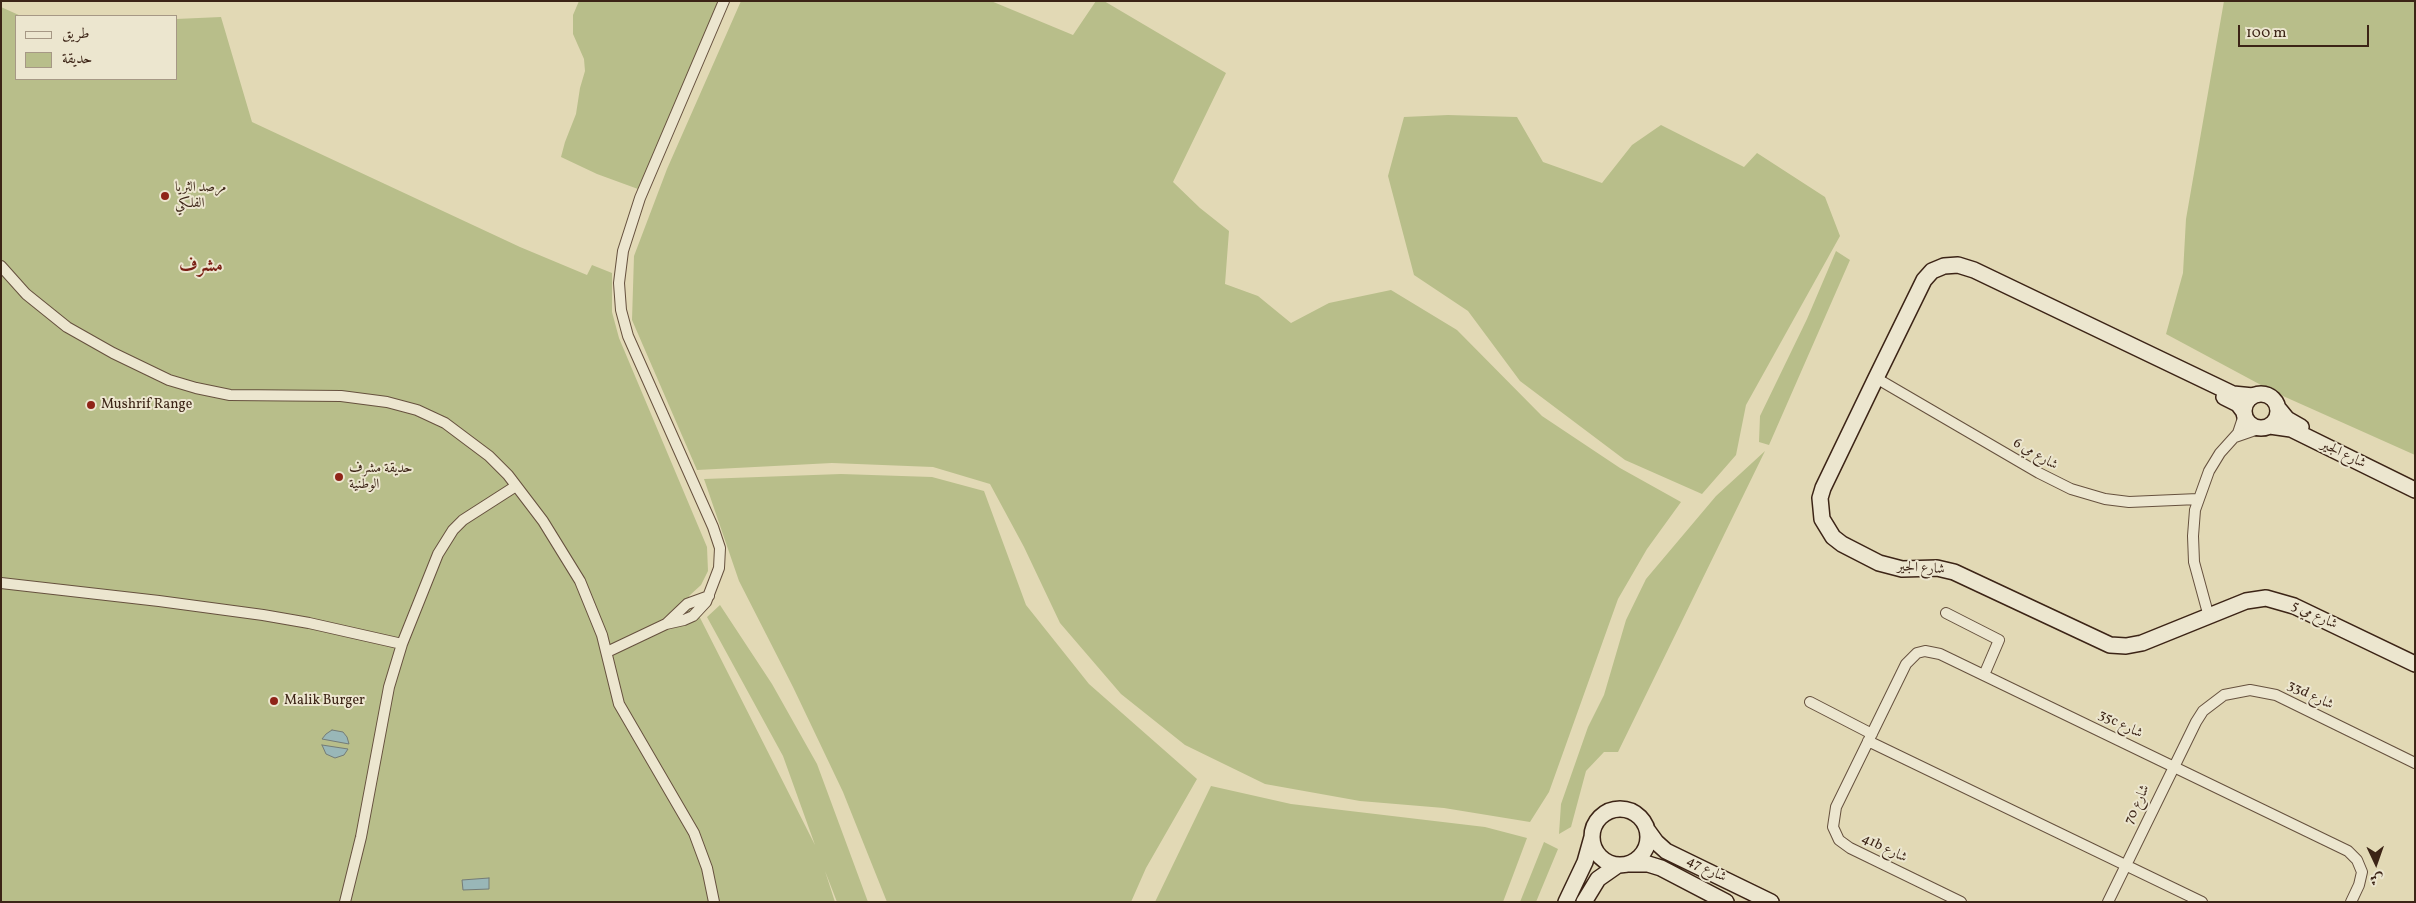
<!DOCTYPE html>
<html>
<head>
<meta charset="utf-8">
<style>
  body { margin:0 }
  #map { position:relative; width:2416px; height:903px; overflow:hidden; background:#e2d9b5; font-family:Vollkorn,Amiri,serif }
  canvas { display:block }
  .frame { position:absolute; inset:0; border:2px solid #3c2416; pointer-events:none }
  .legend { position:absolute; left:15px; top:15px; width:162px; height:65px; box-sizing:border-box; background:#ece6cf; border:1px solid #a69885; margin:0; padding:6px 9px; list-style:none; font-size:15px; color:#3c2416 }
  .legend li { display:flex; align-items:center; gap:10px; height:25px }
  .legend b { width:25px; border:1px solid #a69885 }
  .north { position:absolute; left:2351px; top:838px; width:50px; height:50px; -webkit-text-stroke:4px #ece6cf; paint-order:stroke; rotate:177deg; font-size:14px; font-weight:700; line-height:20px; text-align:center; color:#3c2416 }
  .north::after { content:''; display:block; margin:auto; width:18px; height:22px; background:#3c2416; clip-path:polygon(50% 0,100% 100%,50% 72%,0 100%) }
  .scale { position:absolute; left:2238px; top:25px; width:131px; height:22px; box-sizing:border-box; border:2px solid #3c2416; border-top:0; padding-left:6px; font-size:15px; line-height:18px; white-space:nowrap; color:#3c2416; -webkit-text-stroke:4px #ece6cf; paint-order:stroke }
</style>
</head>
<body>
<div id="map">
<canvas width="2416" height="903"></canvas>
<div class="frame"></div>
<ul class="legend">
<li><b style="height:6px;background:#ece6cf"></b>طريق</li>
<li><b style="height:14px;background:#b8be8a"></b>حديقة</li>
</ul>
<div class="north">ش</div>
<div class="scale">100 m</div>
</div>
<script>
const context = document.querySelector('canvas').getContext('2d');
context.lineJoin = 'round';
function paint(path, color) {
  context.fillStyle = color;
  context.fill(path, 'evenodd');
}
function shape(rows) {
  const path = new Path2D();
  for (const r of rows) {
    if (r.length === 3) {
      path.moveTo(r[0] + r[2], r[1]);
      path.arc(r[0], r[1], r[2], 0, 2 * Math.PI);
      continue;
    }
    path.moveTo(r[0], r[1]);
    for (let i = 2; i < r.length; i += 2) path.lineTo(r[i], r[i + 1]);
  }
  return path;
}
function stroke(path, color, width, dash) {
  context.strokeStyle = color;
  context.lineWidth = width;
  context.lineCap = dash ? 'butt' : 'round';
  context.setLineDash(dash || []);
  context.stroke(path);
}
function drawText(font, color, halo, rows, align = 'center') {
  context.font = font + ' Vollkorn,Amiri,serif';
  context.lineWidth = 4;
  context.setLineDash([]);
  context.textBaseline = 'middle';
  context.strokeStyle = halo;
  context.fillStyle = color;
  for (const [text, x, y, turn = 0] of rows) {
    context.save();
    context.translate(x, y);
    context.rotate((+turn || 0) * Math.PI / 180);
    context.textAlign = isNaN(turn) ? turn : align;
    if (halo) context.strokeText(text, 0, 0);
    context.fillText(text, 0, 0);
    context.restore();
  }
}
paint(shape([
  [579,1,719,1,638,189,597,174,561,157,565,142,576,114,580,88,585,71,584,59,573,34,573,15],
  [741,1,991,1,1073,35,1096,1,1104,1,1226,73,1173,182,1200,208,1229,231,1225,284,1258,296,1291,323,1329,303,1391,290,1457,330,1542,416,1620,468,1681,502,1647,549,1618,599,1549,792,1530,822,1444,808,1360,801,1265,784,1185,745,1121,694,1060,623,1024,547,990,484,933,467,832,463,697,470,632,320,634,256,667,169],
  [2224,1,2415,1,2415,455,2274,392,2166,334,2183,273,2186,219],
  [1,7,21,16,16,16,16,79,176,79,176,19,221,17,252,122,520,247,587,275,592,265,612,273,612,312,619,338,707,547,708,571,701,585,689,596,815,845,783,756,707,617,720,605,772,684,817,764,868,902,837,902,825,871,835,902,1,902],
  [1448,115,1517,117,1543,162,1602,183,1632,145,1661,125,1744,167,1757,153,1825,197,1840,236,1746,405,1736,455,1702,494,1625,460,1520,381,1468,311,1414,275,1388,176,1404,117],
  [1836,251,1850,260,1769,445,1759,442,1760,416,1807,319],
  [1765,451,1618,752,1604,752,1586,771,1571,827,1559,834,1561,804,1588,727,1604,695,1626,620,1646,579,1716,496],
  [841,474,932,477,984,491,1026,605,1089,684,1197,779,1146,868,1131,902,887,902,843,792,793,687,739,581,704,479],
  [1211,786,1291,804,1485,827,1527,838,1503,902,1155,902],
  [1544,842,1558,849,1536,902,1520,902]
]), '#b8be8a');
const water = shape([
  [332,730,343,732,347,737,349,744,322,739,326,734,332,730],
  [322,745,348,749,344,755,335,758,326,754,322,745],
  [489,878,489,889,463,890,462,880,489,878]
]);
paint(water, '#99b7b8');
stroke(water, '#747c77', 1);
const street = shape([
  [1,266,26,294,67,327,113,353,169,380,196,388,230,395,341,396,387,402,417,410,445,423,489,456,508,475,543,521,580,581,602,635,619,704,694,833,707,868,714,902],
  [1876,378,2039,473,2071,489,2105,499,2129,502,2198,499],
  [2235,437,2261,428],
  [1,583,159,601,263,615,309,623,402,644],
  [1946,613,1999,640,1984,675],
  [2209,617,2194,562,2193,536,2195,510,2209,471,2220,453,2238,433,2244,415],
  [666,624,687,604,709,596],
  [607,652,666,624,684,620,693,616,706,602,719,568,720,548,713,527,628,336,621,310,619,283,623,251,640,198,724,1],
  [1810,702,1872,734],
  [1868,741,2202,902],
  [345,902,361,837,389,687,402,644,438,554,453,530,463,520,516,486],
  [1961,902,1850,848,1839,840,1833,827,1836,807,1906,664,1917,653,1925,651,1940,654,2348,851,2357,860,2362,872,2359,885,2351,902],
  [2108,902,2196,722,2203,711,2224,695,2250,690,2276,695,2415,763]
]);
const secondary = shape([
  [2261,411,17],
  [2253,396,2233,394,1974,270,1958,265,1944,266,1932,271,1924,280,1876,378,1823,488,1820,498,1822,519,1833,537,1842,544,1879,563,1902,569,1937,568,1954,572,2110,645,2126,646,2142,643,2246,601,2266,598,2294,606,2415,664],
  [2224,397,2238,404,2244,412],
  [2278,408,2287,419,2301,427],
  [2270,426,2291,429,2415,490],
  [1620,837,28],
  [1648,831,1656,842,1666,851,1771,902],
  [1628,864,1648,864,1661,868,1726,902],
  [1566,902,1585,862,1592,837],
  [1584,902,1598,879,1618,865]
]);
stroke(street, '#66513e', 12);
stroke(secondary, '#3c2416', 18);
stroke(street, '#ece6cf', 10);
stroke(secondary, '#ece6cf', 15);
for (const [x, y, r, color] of [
  [165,196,5,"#8f2418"],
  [91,405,5,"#8f2418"],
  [339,477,5,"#8f2418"],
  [274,701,5,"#8f2418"]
]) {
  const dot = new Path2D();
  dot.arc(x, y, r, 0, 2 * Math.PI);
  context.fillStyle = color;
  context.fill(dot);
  stroke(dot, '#ece6cf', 2);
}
drawText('14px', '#3c2416', '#ece6cf', [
  ["مرصد الثريا",175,188],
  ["الفلكي",175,204],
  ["Mushrif Range",101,405],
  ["حديقة مشرف",349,469],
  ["الوطنية",349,485],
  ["Malik Burger",284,701]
], 'left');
drawText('14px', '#3c2416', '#ece6cf', [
  ["شارع مي 6",2035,455,30],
  ["شارع الجير",2343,455,26],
  ["شارع الجير",1921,569,4],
  ["شارع مي 5",2314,616,25],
  ["33d شارع",2310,696,26],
  ["35c شارع",2120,725,26],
  ["شارع 70",2138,805,-65],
  ["41b شارع",1884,849,26],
  ["شارع 47",1706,870,26]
]);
drawText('bold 19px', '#7a1f14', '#ece6cf', [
  ["مشرف",201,268]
]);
</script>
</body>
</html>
